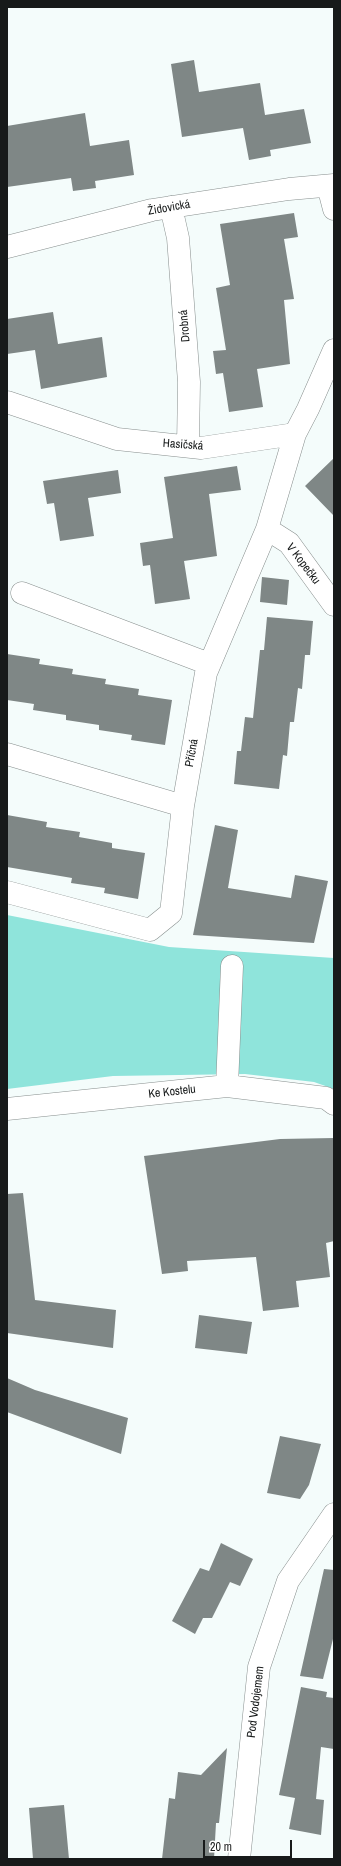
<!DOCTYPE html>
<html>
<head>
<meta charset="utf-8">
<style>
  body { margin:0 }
  #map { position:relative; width:341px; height:1866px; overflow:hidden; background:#f4fcfb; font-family:"Archivo Narrow",sans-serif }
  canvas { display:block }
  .frame { position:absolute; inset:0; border:8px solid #171a1a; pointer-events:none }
  .scale { position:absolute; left:203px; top:1840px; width:89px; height:18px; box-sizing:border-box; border:2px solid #171a1a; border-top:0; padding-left:5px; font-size:12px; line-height:14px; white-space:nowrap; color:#171a1a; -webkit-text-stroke:3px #fff; paint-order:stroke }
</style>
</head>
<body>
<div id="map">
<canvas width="341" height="1866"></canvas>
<div class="frame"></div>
<div class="scale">20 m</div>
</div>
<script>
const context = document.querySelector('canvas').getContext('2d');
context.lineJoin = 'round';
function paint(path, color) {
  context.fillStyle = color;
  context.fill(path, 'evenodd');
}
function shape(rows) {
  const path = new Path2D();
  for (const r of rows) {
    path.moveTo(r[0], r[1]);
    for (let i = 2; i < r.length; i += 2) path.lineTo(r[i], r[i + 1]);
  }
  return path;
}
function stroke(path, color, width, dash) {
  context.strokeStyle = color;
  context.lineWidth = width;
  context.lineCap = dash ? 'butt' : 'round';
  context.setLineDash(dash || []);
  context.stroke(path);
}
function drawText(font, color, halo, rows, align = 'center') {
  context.font = font + ' "Archivo Narrow",sans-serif';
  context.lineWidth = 3;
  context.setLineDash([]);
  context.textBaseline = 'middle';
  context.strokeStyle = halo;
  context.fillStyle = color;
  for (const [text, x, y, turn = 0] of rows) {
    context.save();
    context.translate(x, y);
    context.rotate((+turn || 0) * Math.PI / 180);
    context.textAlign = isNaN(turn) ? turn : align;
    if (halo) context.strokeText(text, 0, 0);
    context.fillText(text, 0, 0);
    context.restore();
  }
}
paint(shape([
  [7,915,169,947,334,958,334,1089,314,1082,245,1074,113,1076,7,1089]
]), '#8fe4db');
paint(shape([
  [194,60,199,92,260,83,265,115,304,109,311,143,270,150,271,156,249,160,243,128,182,137,171,64],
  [85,113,90,146,129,140,134,175,95,181,96,188,73,191,71,178,7,187,7,126],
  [294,213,298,237,284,239,294,299,284,300,290,364,257,369,263,407,229,412,223,373,216,374,213,351,226,350,216,288,230,285,220,224],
  [53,312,58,344,102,337,107,377,41,389,35,350,7,354,7,319],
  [334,458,334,516,305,486],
  [237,466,241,490,209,494,217,556,184,561,190,599,155,604,150,565,143,566,140,543,173,538,164,477],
  [118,470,121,493,88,498,94,536,60,541,54,503,47,504,43,481],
  [262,577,289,580,287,605,260,602],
  [267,617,313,621,310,655,305,655,302,689,298,688,294,722,290,722,287,756,283,755,279,789,234,784,237,751,241,751,245,717,253,718,260,650,264,650],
  [7,654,40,659,39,664,73,669,72,674,106,679,105,684,139,689,138,695,172,700,165,745,131,740,132,735,99,730,99,725,66,720,66,715,33,710,34,704,7,700],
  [7,815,47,822,46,827,80,832,79,837,112,843,112,848,145,853,138,899,104,893,105,888,71,883,72,878,7,867],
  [215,825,238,830,228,888,291,898,295,875,328,881,314,943,193,935],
  [334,1138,334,1241,326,1243,330,1277,296,1281,299,1307,263,1311,256,1257,187,1261,188,1271,162,1274,144,1156,280,1139],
  [23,1193,35,1300,116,1310,113,1348,7,1333,7,1194],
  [199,1315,252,1322,247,1354,195,1348],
  [7,1378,35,1390,128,1418,121,1454,7,1412],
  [280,1436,321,1444,309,1485,300,1499,267,1493],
  [221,1543,253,1559,240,1586,230,1582,212,1618,203,1618,195,1634,172,1621,200,1568,209,1571],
  [324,1569,334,1570,334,1635,323,1679,300,1676],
  [301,1687,327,1692,326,1697,334,1698,334,1749,321,1747,316,1799,324,1800,321,1835,289,1829,295,1798,279,1795],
  [227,1748,219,1823,216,1823,214,1859,162,1859,169,1798,175,1799,178,1772,201,1775],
  [64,1805,69,1859,33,1859,29,1808]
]), '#7f8786');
const minor = shape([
  [328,186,334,209],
  [171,207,178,238,189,382,188,446],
  [7,247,152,210,289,189,334,185],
  [7,402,117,439,201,448,295,434],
  [267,529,289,543,334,605],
  [22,593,209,664],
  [7,754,183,806],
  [7,892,150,930,171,913,183,806,206,673,267,529,295,434,308,409,334,350],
  [227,1086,232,966],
  [7,1109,227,1086,326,1098,334,1104],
  [239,1859,259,1667,288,1581,334,1514]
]);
stroke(minor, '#888f8e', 23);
stroke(minor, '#fff', 22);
drawText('12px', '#171a1a', '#fff', [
  ["Židovická",169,208,-10],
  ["Drobná",185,326,-95],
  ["Hasičská",183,445,4],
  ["V Kopečku",303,564,53],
  ["Příčná",192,753,-80],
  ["Ke Kostelu",172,1092,-6],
  ["Pod Vodojemem",256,1702,-83]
]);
</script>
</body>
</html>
